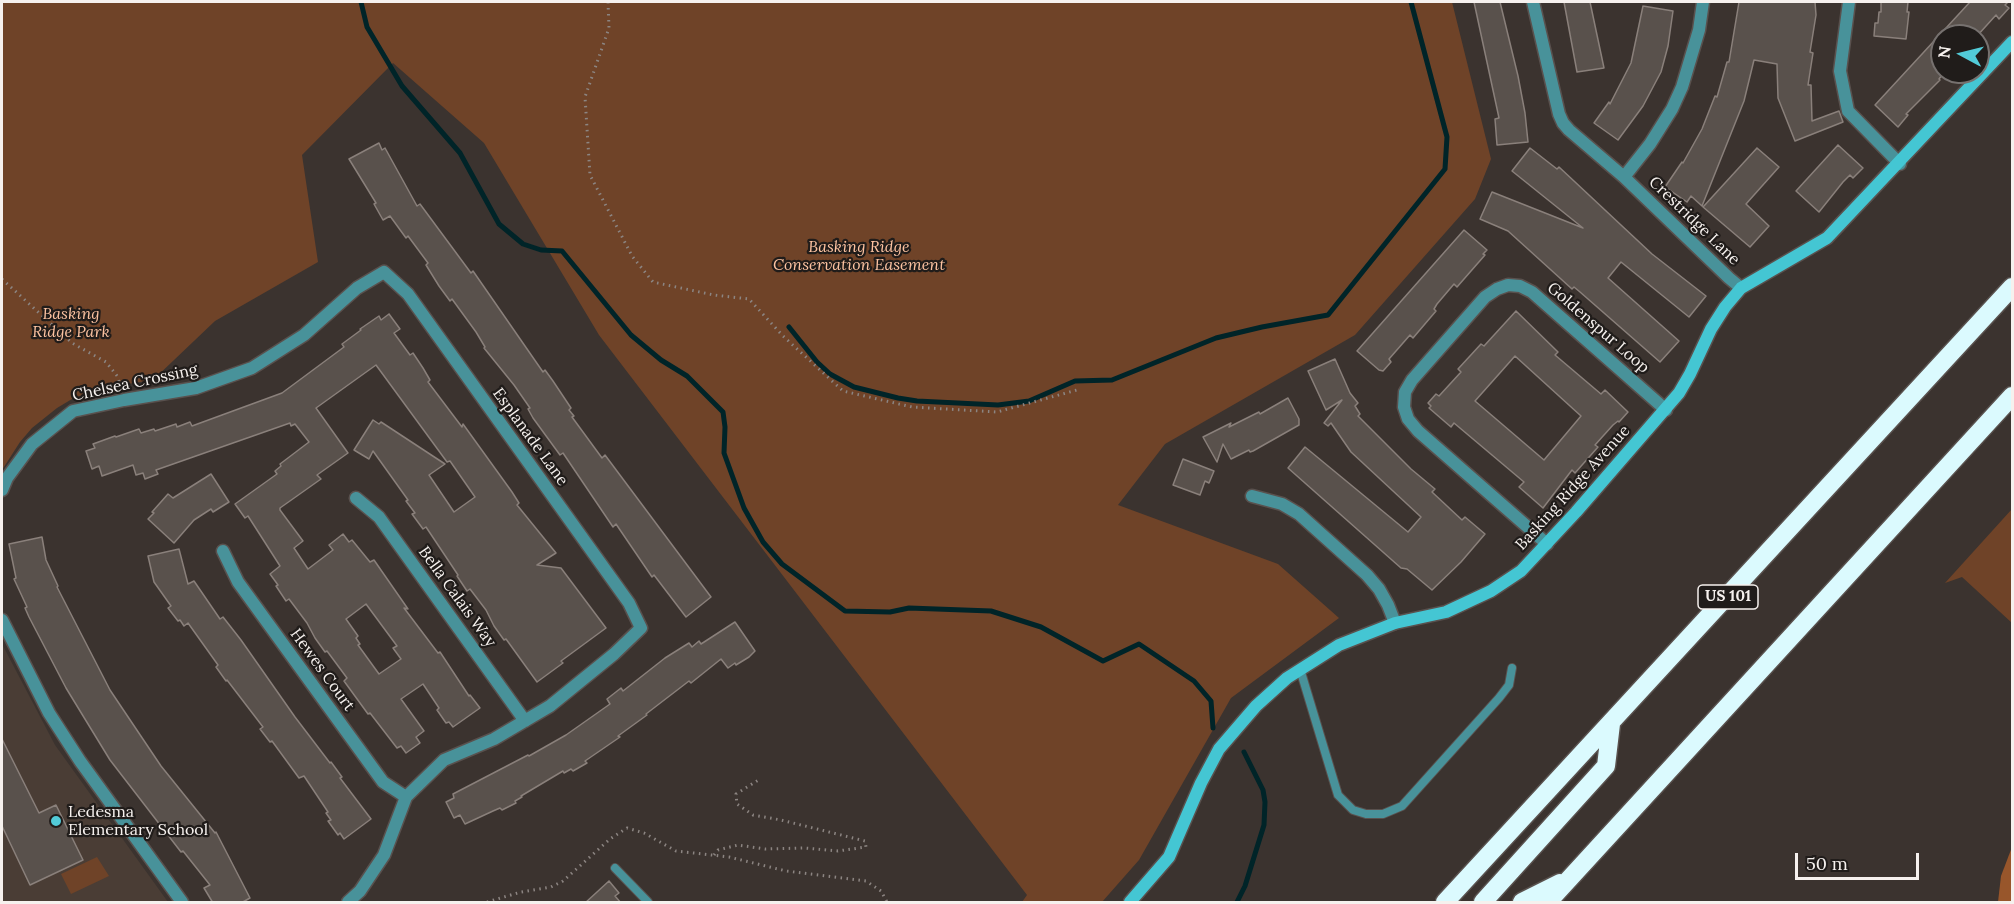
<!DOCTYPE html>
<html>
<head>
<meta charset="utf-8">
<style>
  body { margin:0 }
  #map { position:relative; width:2014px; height:904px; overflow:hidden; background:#3b332f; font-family:Lora,serif }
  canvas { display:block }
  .frame { position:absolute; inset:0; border:3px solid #f6f1ee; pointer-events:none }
  .north { position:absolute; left:1930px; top:24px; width:60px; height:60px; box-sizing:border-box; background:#201c1a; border:2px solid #76716f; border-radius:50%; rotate:277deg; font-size:16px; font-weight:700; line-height:24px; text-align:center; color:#f6f1ee }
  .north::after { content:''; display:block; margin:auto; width:21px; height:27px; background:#52cbd8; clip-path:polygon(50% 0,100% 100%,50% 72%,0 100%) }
  .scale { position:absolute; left:1795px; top:853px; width:124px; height:27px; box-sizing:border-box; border:3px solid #f6f1ee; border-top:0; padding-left:8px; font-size:18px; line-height:21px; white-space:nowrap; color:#f6f1ee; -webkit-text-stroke:4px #201c1a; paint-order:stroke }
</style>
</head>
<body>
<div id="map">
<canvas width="2014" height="904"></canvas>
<div class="frame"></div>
<div class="north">N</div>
<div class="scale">50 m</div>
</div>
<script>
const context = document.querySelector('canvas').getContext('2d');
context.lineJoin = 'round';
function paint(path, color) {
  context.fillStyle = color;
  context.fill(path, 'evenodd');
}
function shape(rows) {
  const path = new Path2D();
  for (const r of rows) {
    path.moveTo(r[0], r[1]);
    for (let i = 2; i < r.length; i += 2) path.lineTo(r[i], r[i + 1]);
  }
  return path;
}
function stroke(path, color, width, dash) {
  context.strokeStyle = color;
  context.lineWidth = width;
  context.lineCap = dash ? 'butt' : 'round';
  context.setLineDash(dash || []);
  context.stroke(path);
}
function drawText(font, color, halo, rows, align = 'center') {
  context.font = font + ' Lora,serif';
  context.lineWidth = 4.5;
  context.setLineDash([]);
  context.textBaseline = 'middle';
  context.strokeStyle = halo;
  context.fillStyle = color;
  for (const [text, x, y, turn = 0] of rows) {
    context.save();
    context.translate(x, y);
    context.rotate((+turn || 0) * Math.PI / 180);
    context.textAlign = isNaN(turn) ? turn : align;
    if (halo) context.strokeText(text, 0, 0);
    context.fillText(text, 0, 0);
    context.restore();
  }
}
paint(shape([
  [2,644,55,745,168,902,2,902]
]), '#4a3d35');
paint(shape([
  [2,2,1452,2,1491,159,1475,199,1355,335,1165,444,1118,505,1278,564,1339,618,1231,698,1139,860,1102,902,1022,902,1027,895,599,335,484,143,393,63,302,155,318,262,215,321,153,380,101,388,72,399,57,408,32,428,20,442,2,470],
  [2012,509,2012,623,1962,577,1945,583],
  [97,857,109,876,71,894,61,874]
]), '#6f4328');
paint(shape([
  [2012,847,2012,902,1998,902,2001,876]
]), '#98562b');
stroke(shape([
  [361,2,367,27,402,86,460,153,499,224,523,244,541,250,562,251,631,335,661,360,687,376,723,412,725,427,724,453,744,508,763,542,782,564,845,611,890,612,909,608,991,611,1041,627,1103,661,1139,644,1194,681,1211,701,1213,728],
  [789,327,817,362,830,374,854,387,898,398,917,401,998,405,1029,401,1075,381,1112,380,1216,338,1262,327,1328,315,1445,169,1447,137,1411,2],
  [1237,902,1245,886,1264,825,1265,802,1263,790,1244,752]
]), '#002428', 5);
const building = shape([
  [1474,2,1500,2,1518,76,1525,113,1528,142,1497,145,1495,119,1499,118,1474,2],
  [1564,2,1590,2,1604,68,1577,72,1564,2],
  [1739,2,1815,2,1816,15,1810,52,1813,53,1808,85,1811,85,1812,121,1839,111,1843,122,1795,141,1778,98,1777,64,1754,60,1744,101,1702,206,1691,196,1687,202,1665,187,1682,162,1683,163,1702,129,1715,96,1717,97,1727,62,1729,62,1739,2],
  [1881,2,1908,2,1907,12,1909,12,1906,39,1874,36,1875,23,1878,23,1879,12,1881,12,1881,2],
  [1970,2,2008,2,2005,5,2009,8,1999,19,1996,15,1977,36,1942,36,1942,75,1939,79,1940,80,1906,114,1908,115,1898,127,1875,105,1970,2],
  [1643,6,1673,11,1668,46,1661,72,1643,106,1618,140,1594,123,1609,102,1610,104,1631,63,1643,6],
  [379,143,382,150,385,148,417,206,420,204,471,273,473,271,543,372,545,370,553,381,571,408,569,410,574,416,572,417,602,458,605,455,711,597,686,617,654,575,652,577,616,524,613,527,563,453,560,455,533,418,528,409,530,408,514,385,484,348,485,347,476,332,452,299,450,301,439,286,426,265,428,263,408,236,406,238,390,216,383,220,374,204,376,203,349,159,379,143],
  [1838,145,1863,168,1853,178,1850,175,1843,182,1819,212,1796,191,1838,145],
  [1530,148,1557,169,1559,167,1652,254,1706,296,1689,317,1621,262,1608,278,1679,341,1660,362,1580,292,1574,287,1572,289,1508,231,1480,219,1492,192,1583,228,1512,171,1530,148],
  [1757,148,1779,167,1746,204,1769,226,1750,247,1703,207,1757,148],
  [1464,230,1487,250,1483,254,1485,255,1457,287,1454,284,1437,304,1434,309,1436,311,1413,338,1410,335,1389,359,1391,362,1383,371,1379,370,1357,351,1464,230],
  [1516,311,1558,352,1555,355,1601,394,1605,390,1628,412,1619,422,1618,421,1613,425,1595,445,1598,447,1575,473,1572,470,1543,508,1519,487,1524,482,1454,423,1451,427,1429,408,1431,406,1428,403,1436,394,1439,396,1461,372,1458,369,1481,344,1484,346,1516,311],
  [1515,356,1581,416,1544,460,1475,401,1515,356],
  [389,314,400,329,394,333,410,355,413,353,423,368,430,380,428,382,462,427,463,424,512,492,519,503,517,505,556,553,537,565,561,568,606,628,561,661,563,663,537,682,506,639,504,640,494,626,486,610,470,589,467,591,457,576,458,575,426,527,423,529,412,514,415,513,406,501,408,500,373,451,369,459,354,450,373,420,379,424,381,422,445,464,429,475,454,512,475,497,450,461,447,462,376,365,316,408,348,453,317,475,321,479,280,508,280,510,303,541,294,548,308,569,333,550,329,545,343,534,349,542,352,540,370,562,374,560,408,609,404,608,438,653,440,652,469,696,470,695,480,708,453,727,449,722,446,723,437,710,439,708,423,684,401,699,424,731,416,737,420,743,406,753,401,746,397,748,370,713,368,714,344,681,347,678,327,651,325,652,315,638,307,623,289,599,286,601,276,586,278,585,270,574,280,566,248,516,245,518,235,504,277,474,275,471,281,466,280,464,309,442,295,424,291,426,290,423,156,470,158,474,145,479,143,473,136,475,133,465,102,476,99,466,92,469,86,451,95,448,93,444,115,436,116,437,139,429,141,433,154,429,155,431,176,424,177,427,190,422,192,426,282,393,344,347,342,344,361,330,360,329,379,316,381,320,389,314],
  [366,604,397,646,393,648,401,659,379,674,358,645,360,644,356,638,358,636,346,619,366,604],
  [1335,359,1350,393,1358,403,1355,406,1360,414,1358,416,1411,469,1435,489,1432,492,1462,520,1465,517,1485,534,1461,562,1432,590,1407,569,1401,568,1288,468,1305,447,1408,532,1421,517,1351,452,1331,423,1328,426,1324,423,1342,400,1326,410,1308,371,1335,359],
  [1288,398,1299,419,1299,425,1253,451,1250,452,1249,450,1231,459,1223,444,1217,462,1203,437,1231,423,1229,427,1259,412,1260,414,1288,398],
  [1183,459,1214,471,1209,483,1205,481,1200,495,1173,485,1183,459],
  [211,474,229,502,213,512,211,509,194,520,174,543,148,519,154,513,152,512,168,494,173,498,211,474],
  [42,537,46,560,58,586,57,587,110,690,161,766,215,833,216,832,250,898,241,903,213,903,204,888,210,885,183,851,181,852,164,830,110,760,66,688,29,617,25,608,27,607,14,579,16,578,9,544,42,537],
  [179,549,188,584,194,581,220,619,223,617,241,640,295,717,330,763,331,762,342,777,340,778,371,819,344,839,340,833,338,835,328,821,331,820,326,813,328,812,304,776,299,778,272,741,270,742,260,729,263,727,227,680,226,681,216,667,218,665,188,623,184,626,180,620,178,621,168,608,171,606,154,582,148,556,179,549],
  [735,622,755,651,749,657,736,665,735,663,728,668,721,659,691,683,689,681,646,714,647,715,618,736,620,737,585,761,587,763,573,771,571,769,564,773,563,771,521,796,522,797,515,801,516,803,502,810,500,808,493,811,465,824,460,815,454,818,446,802,454,798,453,794,528,755,529,756,566,735,610,704,607,699,621,688,623,691,665,658,689,643,692,647,699,641,701,644,735,622],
  [2,739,39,813,56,805,83,860,30,885,2,826,2,739],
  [609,881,619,893,615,896,621,903,585,903,609,881]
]);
paint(building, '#59514c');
stroke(building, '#8a807b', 1.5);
const lane = shape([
  [1300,669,1338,795,1353,810,1366,814,1383,814,1402,806,1499,698,1509,685,1512,668],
  [615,868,648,902]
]);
const street = shape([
  [1533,2,1559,114,1563,123,1569,130,1624,177,1729,278,1741,288],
  [1849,2,1840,71,1848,111,1900,164],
  [1624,177,1650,144,1672,109,1682,87,1699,30,1703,2],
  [2,490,7,478,32,444,73,411,124,400,196,388,252,368,304,335,357,288,384,272,408,294,629,603,641,628,614,654,550,706,494,739,444,760,406,797,384,855,360,891,348,902],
  [1252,496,1282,504,1299,514,1367,575,1379,589,1388,605,1395,623],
  [356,498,379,517,525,721],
  [1547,544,1418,431,1408,419,1404,407,1405,392,1412,380,1485,297,1497,289,1508,285,1520,286,1532,292,1666,410],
  [223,551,238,582,383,782,406,797],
  [2,620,49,713,80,761,182,902]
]);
const secondary = shape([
  [1130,902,1169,857,1201,783,1219,749,1256,706,1287,678,1339,645,1395,623,1446,612,1491,591,1521,571,1576,512,1679,393,1690,374,1711,329,1725,307,1741,288,1827,238,2012,42]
]);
const highway = shape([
  [1445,902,2012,287],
  [1483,902,1606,766,1611,724],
  [1522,902,1560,883],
  [1548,902,2012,396]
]);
stroke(lane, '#59514e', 10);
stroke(street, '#59514e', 15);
stroke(secondary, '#59514e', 15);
stroke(highway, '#59514e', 21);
stroke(shape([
  [608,2,609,28,585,97,590,175,632,256,653,282,714,295,749,299,783,336,843,391,912,407,997,412,1077,390],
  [2,279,72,343,106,362,118,377,120,387],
  [714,855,718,850,738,845,765,849,805,848,838,851,866,847,865,841,781,820,753,815,737,804,736,794,760,779],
  [487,902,521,892,551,887,563,881,610,839,627,828,644,833,676,851,729,857,786,871,866,881,881,891,887,902]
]), '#8c8582', 3, [1.5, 4.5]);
stroke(lane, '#48929a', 8);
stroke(street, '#48929a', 12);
stroke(secondary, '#44c6d3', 12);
stroke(highway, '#dbfafe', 18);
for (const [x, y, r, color] of [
  [56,821,6,"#52cbd8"]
]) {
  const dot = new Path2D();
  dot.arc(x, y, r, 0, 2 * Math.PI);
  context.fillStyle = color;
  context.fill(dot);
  stroke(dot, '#201c1a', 2);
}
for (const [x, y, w] of [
  [1728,597,60]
]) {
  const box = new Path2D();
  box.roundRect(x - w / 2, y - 12, w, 24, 4.5);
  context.fillStyle = '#201c1a';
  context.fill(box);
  stroke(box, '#f6f1ee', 1.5);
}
drawText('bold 15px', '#f6f1ee', null, [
  ["US 101",1728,597]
]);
drawText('16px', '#f6f1ee', '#201c1a', [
  ["Crestridge Lane",1694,221,44],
  ["Goldenspur Loop",1598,328,41],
  ["Chelsea Crossing",135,383,-12],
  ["Esplanade Lane",530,437,54],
  ["Basking Ridge Avenue",1573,488,-48],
  ["Bella Calais Way",457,597,54],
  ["Hewes Court",322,670,54]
]);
drawText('italic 16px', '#fdc3a1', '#201c1a', [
  ["Basking Ridge",859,247],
  ["Conservation Easement",859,265],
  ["Basking",71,314],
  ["Ridge Park",71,332]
]);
drawText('16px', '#f6f1ee', '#201c1a', [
  ["Ledesma",68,812],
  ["Elementary School",68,830]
], 'left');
</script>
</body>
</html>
